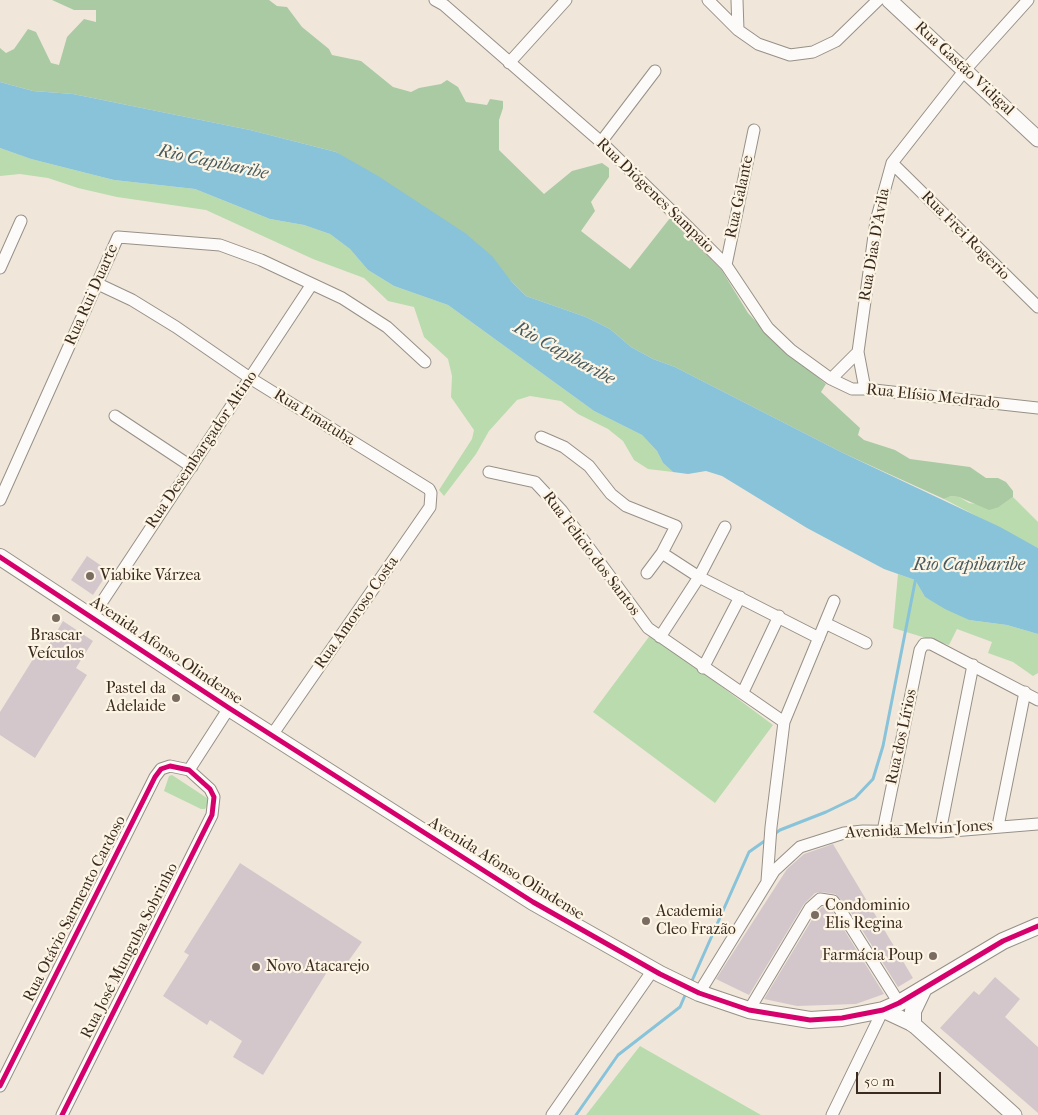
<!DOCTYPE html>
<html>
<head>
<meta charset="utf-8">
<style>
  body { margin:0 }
  #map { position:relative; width:1038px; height:1115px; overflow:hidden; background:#f0e7da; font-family:"IM FELL French Canon",serif }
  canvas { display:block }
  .scale { position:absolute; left:856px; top:1072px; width:85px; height:22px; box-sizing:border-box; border:2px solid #3b2a1e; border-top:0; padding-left:6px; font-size:15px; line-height:18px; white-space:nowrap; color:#3b2a1e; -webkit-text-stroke:4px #fcf5e5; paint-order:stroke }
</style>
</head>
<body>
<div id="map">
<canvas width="1038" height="1115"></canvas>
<div class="scale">50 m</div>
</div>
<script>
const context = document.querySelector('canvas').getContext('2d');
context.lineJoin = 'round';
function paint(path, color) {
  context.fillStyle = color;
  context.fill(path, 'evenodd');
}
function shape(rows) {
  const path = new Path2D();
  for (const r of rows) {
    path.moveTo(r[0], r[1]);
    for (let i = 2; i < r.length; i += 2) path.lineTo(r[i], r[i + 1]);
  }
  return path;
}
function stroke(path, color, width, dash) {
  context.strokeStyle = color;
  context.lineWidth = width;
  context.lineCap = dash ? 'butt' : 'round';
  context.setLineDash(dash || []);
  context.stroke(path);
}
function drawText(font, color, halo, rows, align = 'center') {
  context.font = font + ' "IM FELL French Canon",serif';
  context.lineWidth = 4.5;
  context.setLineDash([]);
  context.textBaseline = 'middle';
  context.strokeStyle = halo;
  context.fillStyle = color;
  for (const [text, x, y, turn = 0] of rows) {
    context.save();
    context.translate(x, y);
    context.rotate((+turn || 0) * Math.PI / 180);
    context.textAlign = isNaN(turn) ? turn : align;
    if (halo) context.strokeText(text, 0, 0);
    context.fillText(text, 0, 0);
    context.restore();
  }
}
paint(shape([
  [0,148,31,159,114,180,195,189,270,219,304,225,330,234,350,249,368,270,394,286,448,305,594,411,642,435,657,451,663,463,673,472,648,469,634,460,623,441,608,429,578,414,561,401,530,396,517,400,489,431,476,454,444,496,439,490,472,439,474,430,451,397,452,376,448,359,424,337,414,307,388,301,364,278,313,259,206,210,117,197,78,188,48,178,20,174,0,176],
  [951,496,959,497,969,503,999,507,1013,497,1038,522,1038,548,944,499],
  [898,574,915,580,925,597,969,620,1007,625,1038,634,1038,673,1033,676,1013,662,988,653,992,642,957,629,949,645,893,628],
  [651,634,773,725,715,803,593,712],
  [172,775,207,798,209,802,205,809,201,809,164,791,169,776],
  [640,1046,761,1115,586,1115]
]), '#b9dbae');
paint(shape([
  [52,0,269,0,277,6,287,7,302,27,329,49,332,55,361,61,393,87,411,92,419,88,441,84,447,80,458,87,466,102,487,105,490,99,503,101,503,108,499,120,499,150,544,194,572,171,602,163,609,168,609,177,591,202,595,211,581,231,630,269,670,218,721,269,748,313,774,341,826,384,821,392,860,428,858,435,864,440,895,450,910,459,970,467,986,478,998,478,1006,482,1013,491,1013,497,999,507,989,510,959,497,951,496,944,499,843,453,675,367,653,359,631,347,610,329,586,317,526,296,511,281,336,152,250,130,73,94,33,91,0,82,0,48,6,53,14,49,28,29,36,32,51,63,59,65,67,37,84,19,96,22,96,10,74,10]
]), '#aacaa3');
paint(shape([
  [0,82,33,91,73,94,250,130,336,152,378,176,465,233,492,256,511,281,526,296,586,317,610,329,631,347,653,359,675,367,843,453,1000,527,1038,548,1038,634,1007,625,969,620,945,609,925,597,915,580,884,569,807,528,722,476,706,471,688,474,673,472,663,463,657,451,642,435,594,411,448,305,394,286,368,270,350,249,330,234,304,225,270,219,195,189,114,180,31,159,0,148]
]), '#88c3d9');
stroke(shape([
  [773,835,780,830,826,812,855,798,873,779,883,746,916,577],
  [691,983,749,852,766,840],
  [576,1115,618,1055,680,1007,686,993]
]), '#88c3d9', 3);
paint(shape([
  [87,556,109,571,93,595,71,580],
  [63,621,93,641,76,668,87,675,35,758,0,735,0,712,40,648,45,651],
  [833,844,913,978,898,987,845,903,835,894,821,892,815,893,804,904,749,995,716,979,787,869,804,854],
  [240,863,362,942,342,970,332,964,263,1075,233,1057,242,1041,210,1020,207,1025,163,996,189,955,184,952],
  [822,907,829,908,833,912,884,994,856,1004,797,1006,764,999,816,913],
  [995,977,1020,999,1005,1017,1038,1047,1038,1113,940,1028,974,991,979,995]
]), '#d4c7cb');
const minor = shape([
  [435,0,444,5,601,142,689,228,726,265,768,328,791,350,831,379,858,352],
  [708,0,738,30,758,44,790,55,813,52,836,41,878,0],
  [737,0,738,30],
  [509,63,566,0],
  [601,142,655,71],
  [892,163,1038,307],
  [726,265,754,130],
  [0,268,21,221],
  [98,284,132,300,176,327,250,378,429,489,431,493,430,507,272,735],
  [831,379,852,389,865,389,1038,408],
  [865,389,858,352,876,221,892,163,965,70,1028,0],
  [115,416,192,467],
  [541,437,564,447,589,466,611,494,626,506,676,526,662,553,647,573],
  [489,472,535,482,562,511,648,628,784,722],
  [0,500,118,237,220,245,261,260,342,298,387,327,425,362],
  [662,553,699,577,819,638],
  [92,617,312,284],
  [825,623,866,643],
  [660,637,699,577,725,527],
  [703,668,740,597],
  [743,692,779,616],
  [189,770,229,708],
  [998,826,1025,692],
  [883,831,920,650,924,644,931,644,1038,700],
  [940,832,973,665],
  [767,881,771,827,784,722,834,601],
  [699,993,774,871,800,847,844,833,863,831,940,832,1038,824],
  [749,1010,810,908,820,899,833,901,839,908,899,1003],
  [0,1086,155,777,161,769,170,766,189,770,210,789,214,797,212,815,62,1115],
  [552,1115,653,970],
  [832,1115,883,1010]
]);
const tertiary = shape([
  [889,0,1038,139],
  [883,1010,913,1024,1014,1115]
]);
const secondary = shape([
  [0,557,229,708,533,902,660,974,699,993,749,1010,810,1020,842,1018,883,1010,899,1003,1003,941,1038,926],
  [913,1024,913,1011,924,988]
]);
stroke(minor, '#969087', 13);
stroke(tertiary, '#969087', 17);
stroke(secondary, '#969087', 18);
stroke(minor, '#fdfbf9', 11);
stroke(tertiary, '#fdfbf9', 15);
stroke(secondary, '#fdfbf9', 16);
stroke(shape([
  [0,557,229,708,533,902,660,974,699,993,749,1010,810,1020,842,1018,883,1010,899,1003,1003,941,1038,926],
  [0,1086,155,777,161,769,170,766,189,770,210,789,214,797,212,815,62,1115]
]), '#d6006c', 5);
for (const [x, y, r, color] of [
  [90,576,5,"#7a6c60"],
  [56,618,5,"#7a6c60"],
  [176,698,5,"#7a6c60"],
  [815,915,5,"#7a6c60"],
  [646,921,5,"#7a6c60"],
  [933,956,5,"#7a6c60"],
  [256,967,5,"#7a6c60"]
]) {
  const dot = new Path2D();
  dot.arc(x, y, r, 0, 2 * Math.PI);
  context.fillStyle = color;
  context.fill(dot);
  stroke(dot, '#fcf5e5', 2);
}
drawText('16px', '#3b2a1e', '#fcf5e5', [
  ["Rua Gastão Vidigal",964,69,43],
  ["Rua Diógenes Sampaio",655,196,44],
  ["Rua Galante",740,197,-78],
  ["Rua Frei Rogerio",965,236,45],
  ["Rua Dias D'Avila",875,245,-80],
  ["Rua Rui Duarte",92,295,-66],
  ["Rua Elísio Medrado",933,397,6],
  ["Rua Ematuba",314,418,32],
  ["Rua Desembargador Altino",202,450,-56],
  ["Rua Felicio dos Santos",591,554,53],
  ["Rua Amoroso Costa",357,613,-55],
  ["Avenida Afonso Olindense",166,651,34],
  ["Rua dos Lírios",902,737,-78],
  ["Avenida Melvin Jones",919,830,-3],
  ["Avenida Afonso Olindense",506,869,32],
  ["Rua Otávio Sarmento Cardoso",75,909,-63],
  ["Rua José Munguba Sobrinho",130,951,-63]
]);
drawText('16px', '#3b2a1e', '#fcf5e5', [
  ["Viabike Várzea",100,576],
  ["Brascar",56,636,"center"],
  ["Veículos",56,654,"center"],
  ["Pastel da",166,689,"right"],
  ["Adelaide",166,707,"right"],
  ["Condominio",825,906],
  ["Elis Regina",825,924],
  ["Academia",656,912],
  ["Cleo Frazão",656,930],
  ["Farmácia Poup",923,956,"right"],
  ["Novo Atacarejo",266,967]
], 'left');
drawText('italic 18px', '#465a5f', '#fcf5e5', [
  ["Rio Capibaribe",213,163,12],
  ["Rio Capibaribe",564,354,29],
  ["Rio Capibaribe",969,566]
]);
</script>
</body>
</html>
